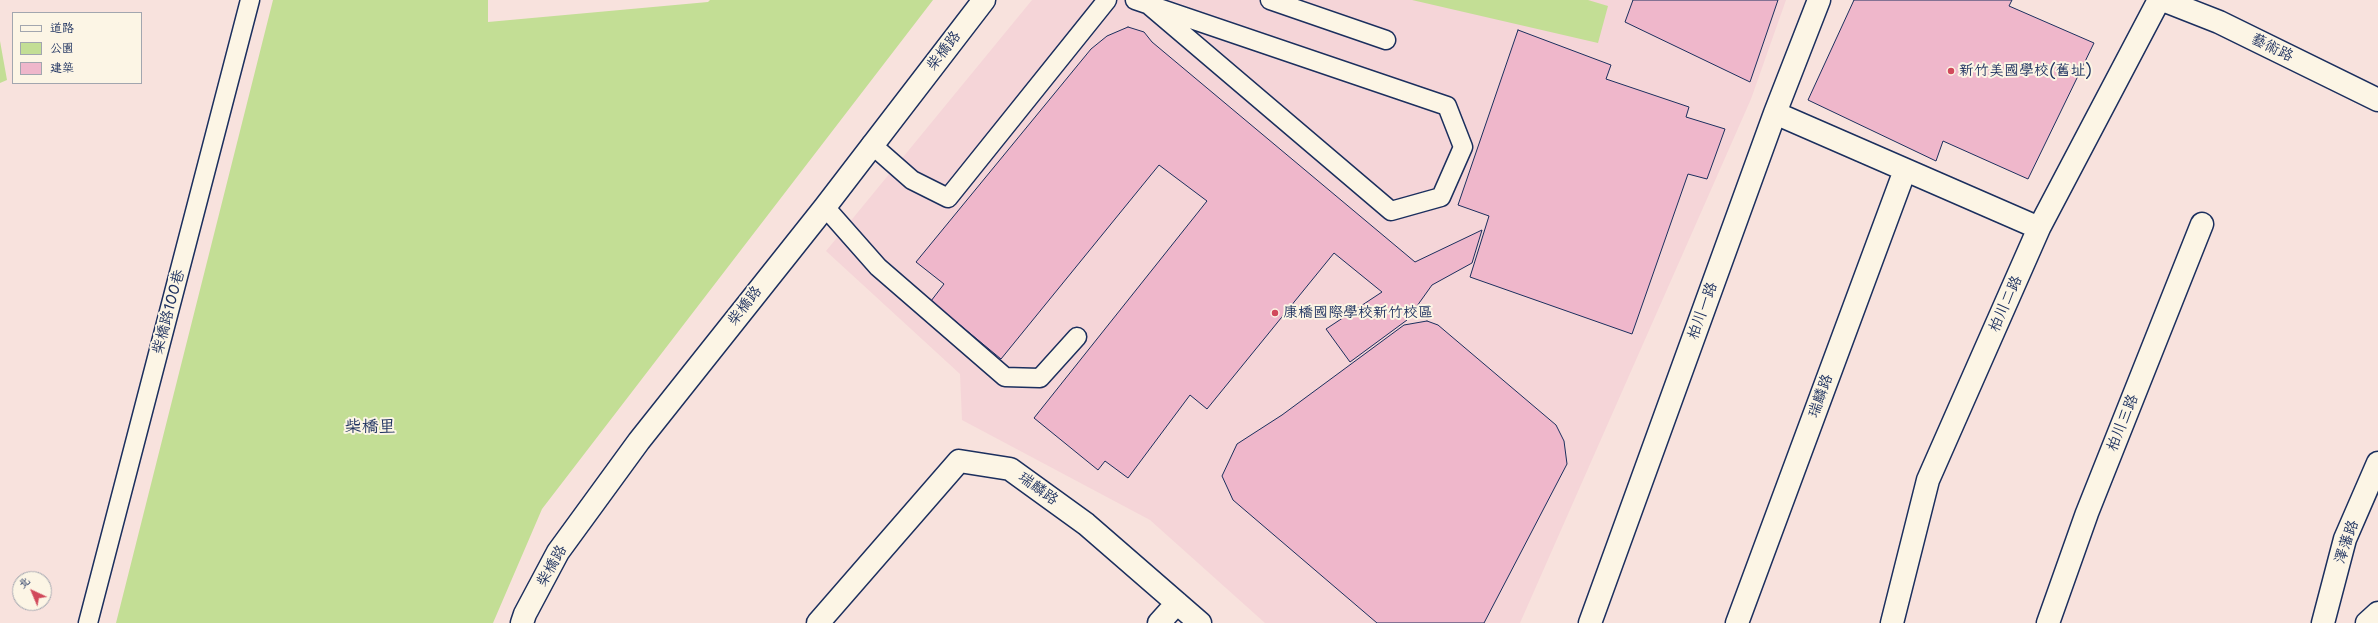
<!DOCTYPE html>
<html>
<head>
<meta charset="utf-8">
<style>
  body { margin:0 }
  #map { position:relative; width:2378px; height:623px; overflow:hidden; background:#f8e2dd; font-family:"Shantell Sans","LXGW WenKai TC",sans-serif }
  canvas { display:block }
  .legend { position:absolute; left:12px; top:12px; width:130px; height:72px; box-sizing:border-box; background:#fcf5e5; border:1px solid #a2a6af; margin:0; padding:5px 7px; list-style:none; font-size:12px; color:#1b2f5e }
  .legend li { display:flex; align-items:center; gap:8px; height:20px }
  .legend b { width:20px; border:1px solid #a2a6af }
  .north { position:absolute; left:12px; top:571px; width:40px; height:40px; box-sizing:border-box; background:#fcf5e5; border:1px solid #a2a6af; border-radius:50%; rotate:316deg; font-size:11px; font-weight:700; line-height:16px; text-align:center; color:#1b2f5e }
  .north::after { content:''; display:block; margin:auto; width:14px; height:18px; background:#d1495b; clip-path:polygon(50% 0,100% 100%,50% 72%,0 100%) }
</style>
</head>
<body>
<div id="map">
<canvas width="2378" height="623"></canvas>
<ul class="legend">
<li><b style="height:5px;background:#fcf5e5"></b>道路</li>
<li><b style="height:11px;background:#c3de95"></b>公園</li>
<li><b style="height:11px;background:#efb7cb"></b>建築</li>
</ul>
<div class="north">北</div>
</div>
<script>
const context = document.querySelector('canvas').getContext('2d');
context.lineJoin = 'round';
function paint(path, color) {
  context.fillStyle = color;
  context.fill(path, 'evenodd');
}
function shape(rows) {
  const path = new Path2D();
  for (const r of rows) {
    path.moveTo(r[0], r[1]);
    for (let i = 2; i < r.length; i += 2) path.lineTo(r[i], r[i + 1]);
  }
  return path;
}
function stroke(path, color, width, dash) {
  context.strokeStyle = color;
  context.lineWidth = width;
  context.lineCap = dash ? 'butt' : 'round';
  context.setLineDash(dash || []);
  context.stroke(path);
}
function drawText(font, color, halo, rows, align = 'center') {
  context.font = font + ' "Shantell Sans","LXGW WenKai TC",sans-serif';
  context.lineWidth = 4;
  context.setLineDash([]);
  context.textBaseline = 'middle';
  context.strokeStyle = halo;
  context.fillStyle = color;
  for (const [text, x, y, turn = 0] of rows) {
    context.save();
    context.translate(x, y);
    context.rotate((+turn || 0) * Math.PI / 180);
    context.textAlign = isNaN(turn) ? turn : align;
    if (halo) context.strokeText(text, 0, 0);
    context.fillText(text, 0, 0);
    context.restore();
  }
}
paint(shape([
  [1032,0,1786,0,1751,99,1520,623,1265,623,1150,520,962,420,960,374,826,251]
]), '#f5d5d8');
paint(shape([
  [273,0,488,0,488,22,708,2,710,0,933,0,542,509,493,623,116,623],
  [1412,0,1588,0,1608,6,1598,43],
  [0,41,7,80,0,83]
]), '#c3de95');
const building = shape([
  [1633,0,1778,0,1750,82,1625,22,1633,0],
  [1854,0,2012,0,2009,6,2094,43,2028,179,1943,141,1936,161,1808,100,1854,0],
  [1128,27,1144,32,1152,42,1415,262,1482,230,1472,263,1432,285,1407,320,1350,362,1326,329,1382,292,1334,253,1207,409,1190,395,1128,478,1105,461,1098,470,1034,418,1207,201,1159,165,1001,359,931,301,944,284,916,262,1091,49,1107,36,1128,27],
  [1518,30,1611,65,1606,79,1689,107,1686,117,1725,129,1707,179,1688,174,1632,334,1470,277,1489,216,1458,205,1518,30],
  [1427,321,1438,325,1556,425,1564,441,1567,464,1484,623,1377,623,1233,500,1222,476,1237,444,1282,415,1404,325,1427,321]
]);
paint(building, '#efb7cb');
stroke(building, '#1b2f5e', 1);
const service = shape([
  [1135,0,1447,106,1463,147,1441,197,1391,211,1150,6],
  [1270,0,1386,40],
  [871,144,912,180,948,198,1107,0],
  [825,207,878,267,1005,377,1040,378,1077,337],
  [88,623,250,0]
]);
const minor = shape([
  [2163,0,2219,22,2378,100],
  [1775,113,2039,228],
  [818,623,959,461,1010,469,1086,524,1200,623],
  [1159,623,1177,603],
  [1590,623,1775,113,1819,0],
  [1737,623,1905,170],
  [1892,623,1928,480,2039,228,2159,0],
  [2048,623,2087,513,2202,224],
  [2323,623,2345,539,2378,463],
  [2367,623,2378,613]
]);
const secondary = shape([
  [522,623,525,614,558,552,639,441,825,207,984,0]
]);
stroke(service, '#1b2f5e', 21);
stroke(minor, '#1b2f5e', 25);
stroke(secondary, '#1b2f5e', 25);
stroke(service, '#fcf5e5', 18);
stroke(minor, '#fcf5e5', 22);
stroke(secondary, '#fcf5e5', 22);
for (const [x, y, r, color] of [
  [1951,71,4,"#d1495b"],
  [1275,313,4,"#d1495b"]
]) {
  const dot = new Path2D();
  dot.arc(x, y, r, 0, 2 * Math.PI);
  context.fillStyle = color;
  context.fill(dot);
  stroke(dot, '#fcf5e5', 1.5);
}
drawText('15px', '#1b2f5e', '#fcf5e5', [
  ["藝術路",2272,48,26],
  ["柴橋路",944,51,-52],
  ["柏川二路",2006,304,-66],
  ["柴橋路",745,306,-52],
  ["柏川一路",1703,311,-70],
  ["柴橋路100巷",169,312,-75],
  ["瑞麟路",1821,396,-70],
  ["柏川三路",2123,423,-68],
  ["瑞麟路",1038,489,36],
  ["澤藩路",2347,542,-71],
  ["柴橋路",552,566,-60]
]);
drawText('15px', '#1b2f5e', '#fcf5e5', [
  ["新竹美國學校(舊址)",1959,71],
  ["康橋國際學校新竹校區",1283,313]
], 'left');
drawText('17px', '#1b2f5e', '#fcf5e5', [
  ["柴橋里",370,428]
]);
</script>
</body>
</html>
